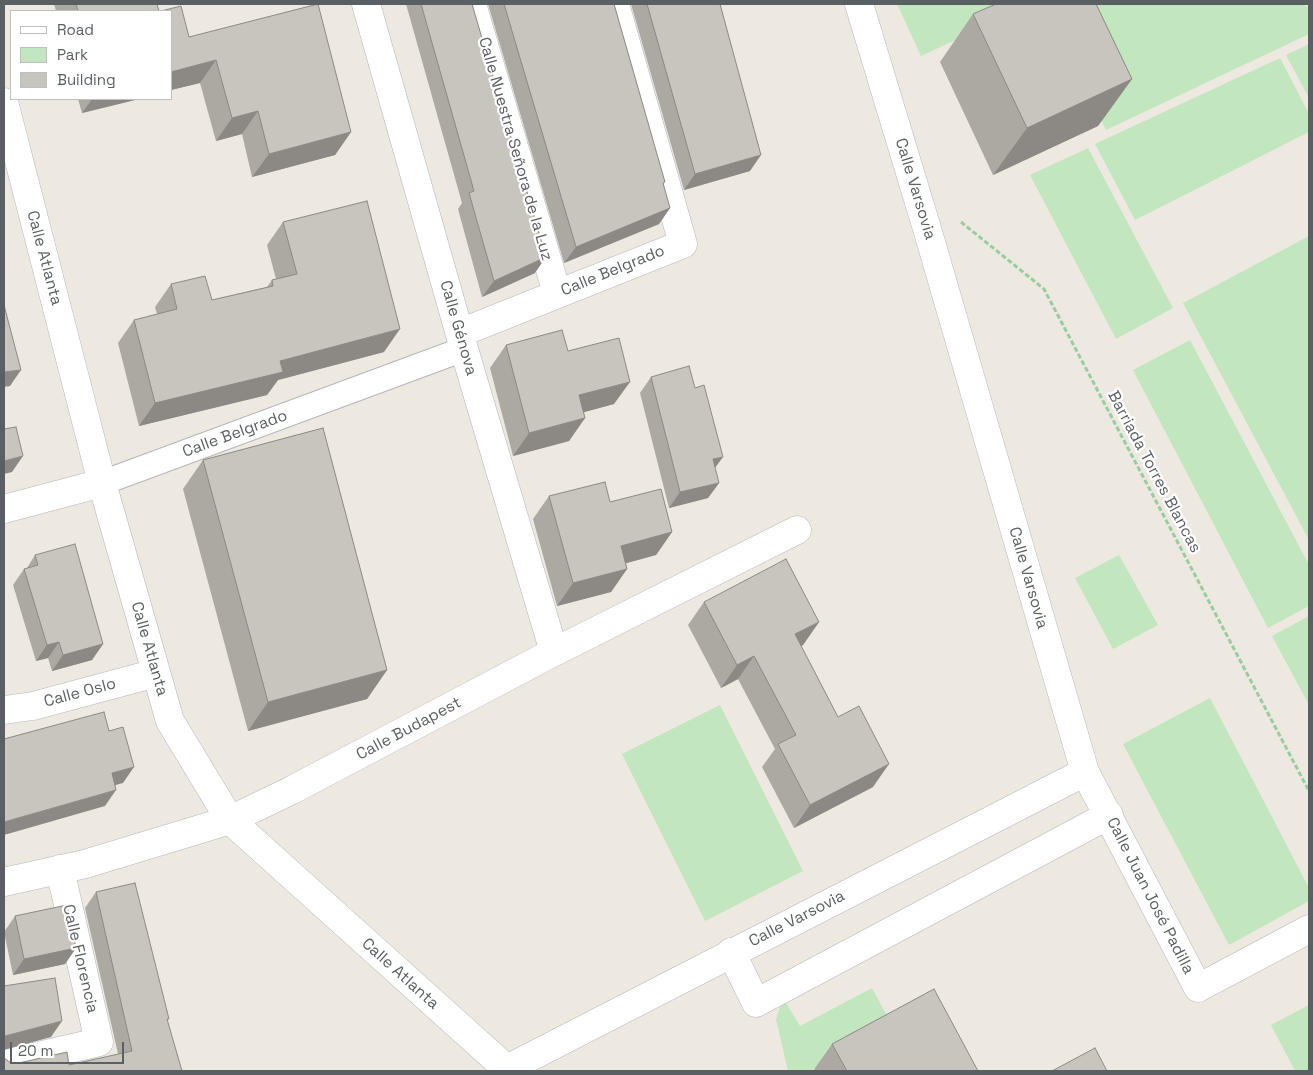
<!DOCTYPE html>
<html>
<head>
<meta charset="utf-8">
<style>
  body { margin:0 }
  #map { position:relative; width:1313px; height:1075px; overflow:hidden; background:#ede9e1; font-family:"Space Grotesk",sans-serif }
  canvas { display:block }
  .frame { position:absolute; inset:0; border:5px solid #5a5f63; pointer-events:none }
  .legend { position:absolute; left:10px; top:10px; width:162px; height:90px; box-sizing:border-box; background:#fff; border:1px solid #bdbfc1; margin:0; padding:6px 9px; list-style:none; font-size:15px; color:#5a5f63 }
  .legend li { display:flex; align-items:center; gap:10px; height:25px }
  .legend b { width:25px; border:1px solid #bdbfc1 }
  .scale { position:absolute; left:10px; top:1042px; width:114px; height:22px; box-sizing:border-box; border:2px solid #5a5f63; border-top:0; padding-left:6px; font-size:15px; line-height:18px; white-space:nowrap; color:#5a5f63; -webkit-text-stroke:4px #fff; paint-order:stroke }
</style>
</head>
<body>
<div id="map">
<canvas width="1313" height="1075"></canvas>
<div class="frame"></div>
<ul class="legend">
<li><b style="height:6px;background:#fff"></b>Road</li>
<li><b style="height:14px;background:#c2e6bd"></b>Park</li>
<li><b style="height:14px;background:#c8c4be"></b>Building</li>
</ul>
<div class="scale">20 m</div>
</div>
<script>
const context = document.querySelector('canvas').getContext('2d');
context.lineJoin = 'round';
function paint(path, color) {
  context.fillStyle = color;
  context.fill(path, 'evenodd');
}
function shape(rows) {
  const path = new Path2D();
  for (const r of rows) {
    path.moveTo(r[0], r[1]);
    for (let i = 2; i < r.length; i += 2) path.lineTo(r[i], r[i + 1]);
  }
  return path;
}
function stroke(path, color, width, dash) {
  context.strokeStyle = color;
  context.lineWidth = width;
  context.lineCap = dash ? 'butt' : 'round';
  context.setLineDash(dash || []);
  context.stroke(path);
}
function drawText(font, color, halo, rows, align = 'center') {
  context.font = font + ' "Space Grotesk",sans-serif';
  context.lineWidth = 4.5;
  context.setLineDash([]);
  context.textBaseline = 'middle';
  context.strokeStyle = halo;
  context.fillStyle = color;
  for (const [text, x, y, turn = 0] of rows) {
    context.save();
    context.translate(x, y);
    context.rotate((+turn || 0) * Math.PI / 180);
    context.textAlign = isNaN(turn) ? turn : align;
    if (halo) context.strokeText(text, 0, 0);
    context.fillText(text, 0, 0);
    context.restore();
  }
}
paint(shape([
  [897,4,1030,4,1031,5,921,56],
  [1096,4,1303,4,1309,8,1309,34,1106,130,1056,23],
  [1309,44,1309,98,1286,55],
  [1280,58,1309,114,1309,132,1135,220,1095,144],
  [1088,148,1173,308,1116,339,1030,175],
  [1309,236,1309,540,1183,303],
  [1190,340,1309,565,1309,606,1268,628,1133,370],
  [1119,555,1158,625,1113,649,1075,578],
  [1309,616,1309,705,1272,636],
  [1210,698,1309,888,1309,901,1229,945,1123,744],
  [720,705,803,871,705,921,622,754],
  [872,988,893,1027,810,1071,788,1071,776,1019,781,1004,786,1003,800,1026],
  [1309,1005,1309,1071,1295,1071,1271,1025]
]), '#c2e6bd');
const pedestrian = shape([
  [102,483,464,349]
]);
const minor = shape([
  [366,4,464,349,554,652],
  [472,4,557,293],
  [460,333,683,244,615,4],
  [4,509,102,483],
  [4,710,33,706,156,673],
  [1085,772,1198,988,1309,929],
  [4,882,85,864,230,820,292,790,554,652,797,530],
  [731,952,756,1003,1109,815],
  [4,1064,99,1042,60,869],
  [507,1069,1085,772,928,232,859,4]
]);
const tertiary = shape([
  [4,102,102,483,170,721,230,820,509,1071]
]);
stroke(pedestrian, '#b2b6ba', 26);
stroke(minor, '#b2b6ba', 29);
stroke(tertiary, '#b2b6ba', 29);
stroke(shape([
  [961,222,1044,289,1309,791]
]), '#98cda0', 3, [5, 2.5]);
stroke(pedestrian, '#fff', 24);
stroke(minor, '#fff', 28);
stroke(tertiary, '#fff', 28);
paint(shape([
  [54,4,157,4,159,11,56,11],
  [406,4,472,4,535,273,482,297,458,209,462,203],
  [488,4,614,4,670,208,659,224,564,263],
  [631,4,720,4,750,171,684,190],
  [171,11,189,37,351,132,335,155,252,177,242,134,216,141,200,83,171,90],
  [973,14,1132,79,1098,126,993,175,940,62],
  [78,99,139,99,82,113],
  [283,222,384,352,278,380,267,395,139,426,118,343,134,320,157,314,155,307,171,284,212,300,267,287,272,280,276,279,267,245],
  [506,345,568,351,614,404,583,412,585,418,569,441,513,456,490,368],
  [651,377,719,483,708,498,669,508,640,393],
  [203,460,387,670,367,699,248,731,183,489],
  [549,496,610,502,672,532,656,555,626,563,627,569,611,592,557,606,533,519],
  [35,555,103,644,92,660,52,671,48,658,36,661,13,585,24,569,27,568],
  [704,602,819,622,803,645,801,646,873,787,794,828,762,767,775,749,738,679,721,688,688,625],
  [96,892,167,1021,182,1071,4,1071,4,1059,11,1063,69,1065,118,1054,85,908],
  [15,916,76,948,65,964,13,975,4,932],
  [832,1044,978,1071,813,1071]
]), '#aca9a3');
paint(shape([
  [216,60,200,83,171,90,171,72],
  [1132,79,1098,126,993,175,1027,128],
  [92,99,139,99,82,113],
  [258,111,242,134,216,141,232,118],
  [351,132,335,155,252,177,269,154],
  [761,155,750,171,684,190,695,174],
  [670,208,659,224,564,263,576,247],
  [546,257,535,273,482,297,494,281],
  [400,329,384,352,278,380,267,395,139,426,155,403,280,361],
  [21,370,10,386,4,387,4,372],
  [630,382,614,404,563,418,579,395],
  [585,418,569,441,513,456,529,433],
  [23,456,12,472,4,474,4,461],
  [723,457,712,472,713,459],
  [719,483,708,498,669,508,680,492],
  [672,532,656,555,605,569,621,546],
  [627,569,611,592,557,606,573,583],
  [819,622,803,645,779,657,795,634],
  [59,642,48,658,36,661,47,645],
  [103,644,92,660,52,671,63,655],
  [754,656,738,679,721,688,737,665],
  [387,670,367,699,248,731,268,702],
  [889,764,873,787,794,828,810,805],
  [134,767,123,783,101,789,112,773],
  [116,790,105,806,4,835,4,822],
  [76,948,65,964,13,975,24,959],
  [62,1021,51,1037,4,1050,4,1038,5,1036]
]), '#8c8985');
const building = shape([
  [76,4,157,4,159,11,78,11,76,4],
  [318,4,351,132,269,154,258,111,232,118,216,60,171,72,171,11,161,11,181,6,189,37,318,4],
  [421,4,472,4,546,257,494,281,469,193,474,191,421,4],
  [504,4,614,4,665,182,663,183,670,208,576,247,504,4],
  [647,4,720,4,761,155,695,174,647,4],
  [996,4,1096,4,1132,79,1027,128,973,14,996,4],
  [367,201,400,329,280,361,283,372,155,403,134,320,177,309,171,284,205,276,212,300,273,286,272,280,297,274,283,222,367,201],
  [4,305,21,370,4,372,4,305],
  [562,330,568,351,619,338,630,382,579,395,585,418,529,433,506,345,562,330],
  [689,366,695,388,704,385,723,457,713,459,719,483,680,492,651,377,689,366],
  [16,427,23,456,4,461,4,429,16,427],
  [323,428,387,670,268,702,203,460,323,428],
  [605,482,610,502,661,489,672,532,621,546,627,569,573,583,549,496,605,482],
  [75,544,103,644,63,655,59,642,47,645,24,569,38,565,35,555,75,544],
  [786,559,819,622,795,634,838,717,859,706,889,764,810,805,778,744,796,735,754,656,737,665,704,602,786,559],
  [104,712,109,731,123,727,134,767,112,773,116,790,4,822,4,739,104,712],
  [135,883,169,1019,167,1019,182,1071,4,1071,4,1058,11,1063,19,1063,67,1052,69,1065,132,1051,96,892,135,883],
  [67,905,76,948,24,959,15,916,67,905],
  [55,978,62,1021,5,1036,4,1038,4,986,55,978],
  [934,989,978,1071,847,1071,832,1044,934,989],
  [1095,1048,1107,1071,1052,1071,1095,1048]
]);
paint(building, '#c8c4be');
stroke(building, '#8c8985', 1);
drawText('16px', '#5a5f63', '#fff', [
  ["Calle Nuestra Señora de la Luz",515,149,74],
  ["Calle Varsovia",915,189,73],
  ["Calle Atlanta",44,258,75],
  ["Calle Belgrado",613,271,-22],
  ["Calle Génova",458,328,74],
  ["Calle Belgrado",235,434,-20],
  ["Barriada Torres Blancas",1154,472,62],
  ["Calle Varsovia",1028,578,74],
  ["Calle Atlanta",149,649,74],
  ["Calle Oslo",80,693,-15],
  ["Calle Budapest",409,729,-28],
  ["Calle Juan José Padilla",1150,896,63],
  ["Calle Varsovia",797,919,-27],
  ["Calle Florencia",80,959,77],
  ["Calle Atlanta",400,974,42]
]);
</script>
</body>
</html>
